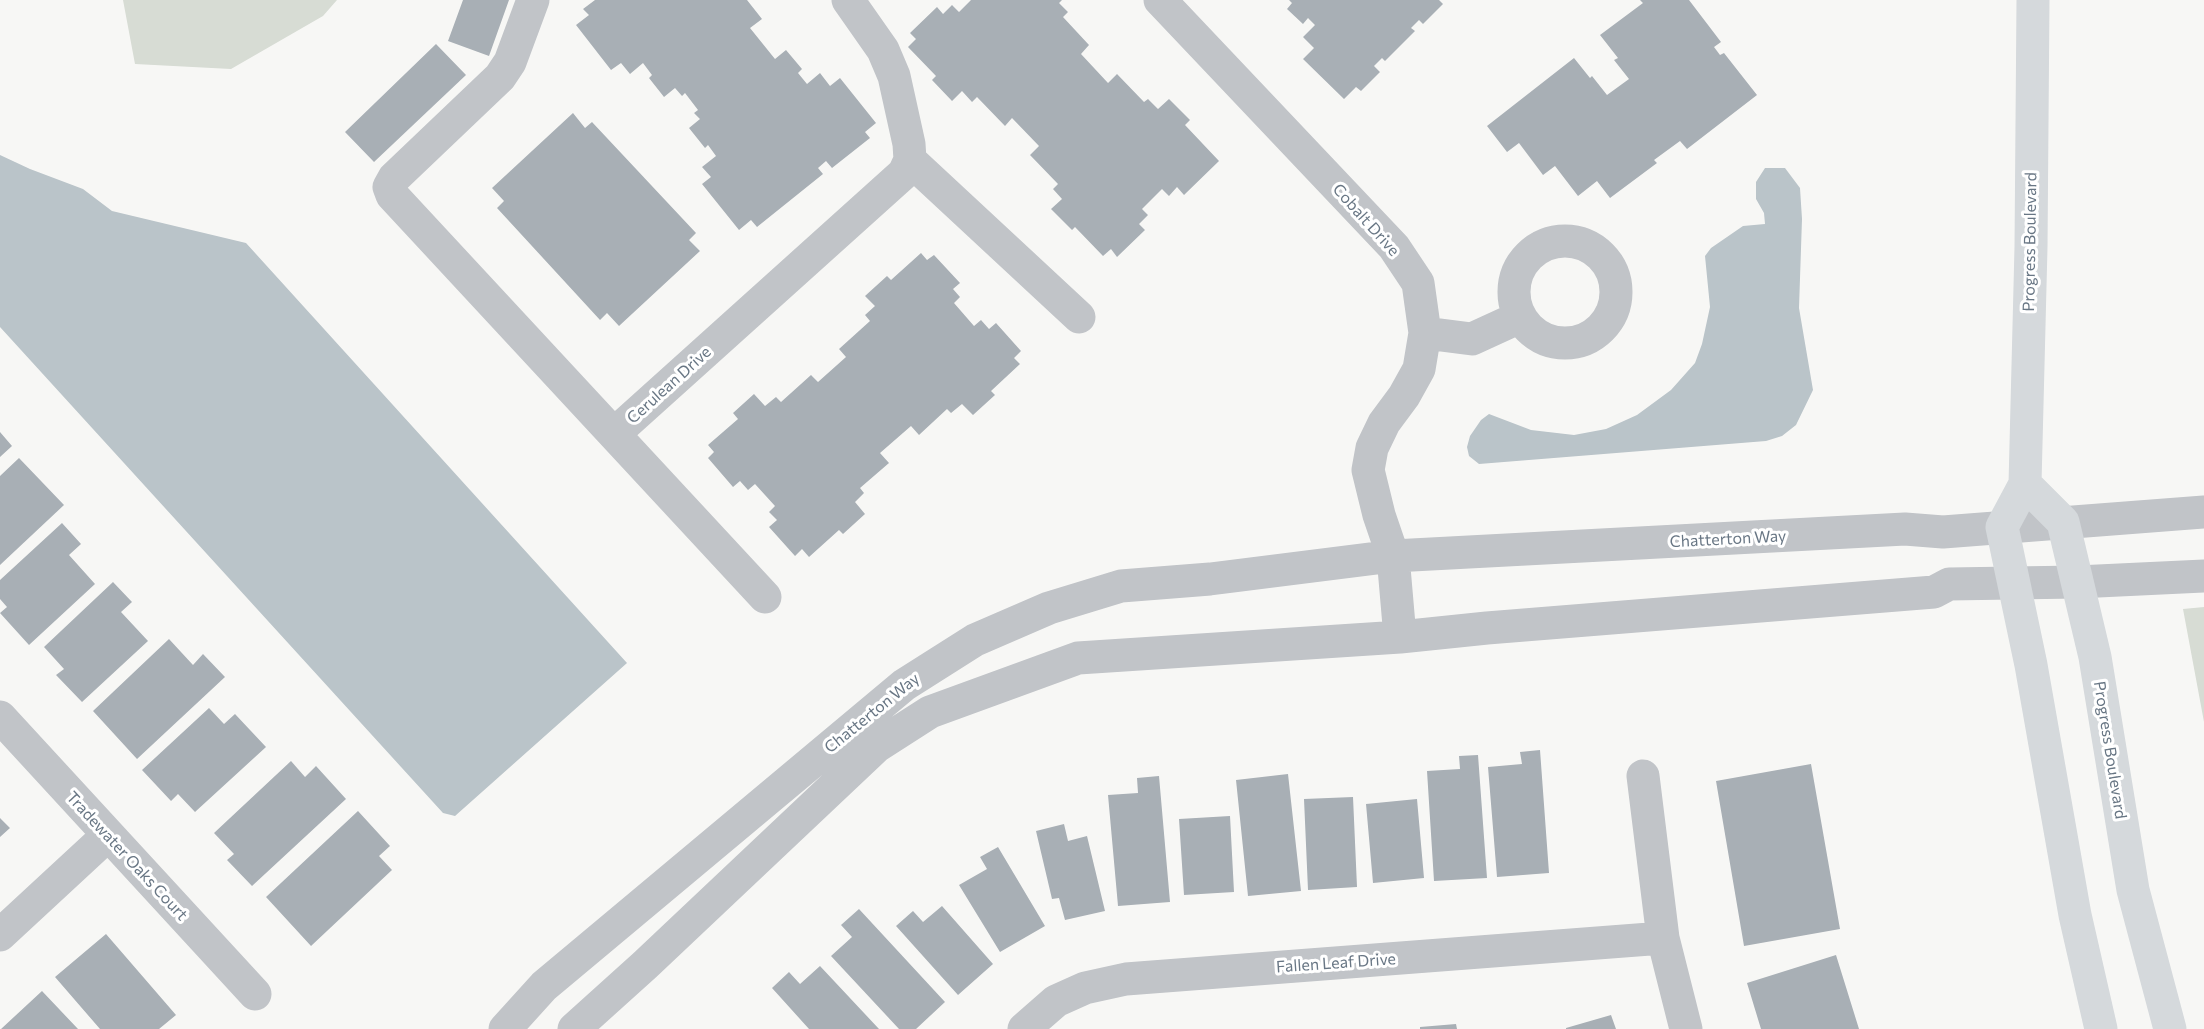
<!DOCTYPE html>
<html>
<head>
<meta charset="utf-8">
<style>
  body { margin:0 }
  canvas { display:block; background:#f7f7f5 }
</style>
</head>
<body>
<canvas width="2204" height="1029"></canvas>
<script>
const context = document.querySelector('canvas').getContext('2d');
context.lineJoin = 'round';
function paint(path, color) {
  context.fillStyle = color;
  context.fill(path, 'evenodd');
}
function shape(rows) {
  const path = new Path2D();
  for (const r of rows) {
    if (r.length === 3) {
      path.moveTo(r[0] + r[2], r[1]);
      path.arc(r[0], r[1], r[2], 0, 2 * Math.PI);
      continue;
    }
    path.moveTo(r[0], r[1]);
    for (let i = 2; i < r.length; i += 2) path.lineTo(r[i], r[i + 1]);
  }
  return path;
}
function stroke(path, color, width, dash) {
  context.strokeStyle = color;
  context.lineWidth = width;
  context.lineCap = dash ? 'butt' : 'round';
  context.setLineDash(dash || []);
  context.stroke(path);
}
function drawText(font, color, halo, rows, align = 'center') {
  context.font = font + ' Commissioner,sans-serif';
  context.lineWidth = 6;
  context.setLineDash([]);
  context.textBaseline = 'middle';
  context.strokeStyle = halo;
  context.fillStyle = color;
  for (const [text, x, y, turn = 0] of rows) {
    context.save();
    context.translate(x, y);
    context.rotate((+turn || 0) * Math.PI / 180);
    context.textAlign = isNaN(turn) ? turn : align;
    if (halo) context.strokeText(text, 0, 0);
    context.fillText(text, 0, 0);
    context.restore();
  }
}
paint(shape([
  [123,0,337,0,323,16,231,69,135,64],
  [2204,607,2204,722,2183,609]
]), '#d7dcd4');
paint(shape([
  [0,155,30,169,83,189,112,211,246,243,627,663,455,816,443,813,0,327],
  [1765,168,1785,168,1800,188,1802,219,1799,308,1813,390,1796,425,1782,436,1766,441,1479,464,1469,456,1467,447,1470,436,1481,420,1489,414,1531,430,1574,435,1606,429,1637,415,1671,390,1695,363,1702,344,1710,307,1705,256,1711,248,1743,226,1765,224,1764,213,1756,199,1756,182]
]), '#bac4c9');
paint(shape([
  [463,0,509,0,489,56,448,41],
  [595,0,747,0,762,19,750,28,775,59,786,50,802,69,798,73,807,84,820,73,830,86,840,78,876,123,865,132,870,138,832,168,826,161,818,168,823,174,757,227,751,220,739,230,702,184,711,177,702,167,716,156,708,145,705,148,689,128,700,119,694,113,698,110,685,93,682,96,675,88,664,97,649,78,652,75,643,63,630,74,621,63,611,70,576,25,589,15,583,9],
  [971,0,1062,0,1059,3,1068,12,1063,17,1089,45,1081,54,1108,83,1117,74,1144,102,1148,99,1158,109,1169,99,1190,120,1185,125,1219,161,1184,195,1177,187,1169,196,1162,189,1142,209,1148,215,1139,224,1145,230,1117,257,1111,249,1103,256,1075,227,1072,230,1051,209,1062,199,1053,189,1058,184,1030,155,1039,146,1012,118,1005,126,977,97,972,102,962,91,952,101,932,80,936,76,908,47,916,39,910,33,937,7,943,14,952,5,959,12],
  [1289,0,1439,0,1443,4,1423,24,1419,20,1411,28,1415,31,1385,61,1382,58,1374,66,1380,72,1361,91,1356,87,1344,99,1303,59,1314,48,1303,37,1315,25,1308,18,1303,24,1287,9,1292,3],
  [1640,0,1689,0,1721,42,1714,47,1720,55,1724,53,1757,95,1687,149,1680,141,1654,160,1657,163,1610,198,1597,181,1578,196,1555,166,1543,175,1519,143,1507,152,1487,126,1574,58,1590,78,1592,76,1607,95,1629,79,1614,60,1618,58,1600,35,1643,3],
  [436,44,466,75,374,162,345,132],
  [573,113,585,128,592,122,696,233,689,240,700,251,619,326,607,313,600,320,497,208,504,201,492,188],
  [921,253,927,260,934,255,960,283,953,289,960,297,954,303,974,326,981,320,989,329,996,323,1021,351,1014,358,1020,364,991,391,995,395,973,415,962,404,951,413,947,409,919,435,911,426,880,453,889,463,860,488,864,493,855,502,865,514,843,534,839,530,809,557,802,549,795,556,769,527,777,520,769,512,775,506,755,484,748,490,740,481,733,487,708,458,714,452,708,445,738,419,733,413,754,394,765,406,776,397,781,402,811,375,818,382,846,357,839,349,870,321,865,315,875,306,865,296,887,276,891,280],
  [0,432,12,446,0,457],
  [19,458,64,505,0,565,0,476],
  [62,523,81,544,69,555,95,584,29,645,0,613,7,607,0,599,0,580],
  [113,582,132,602,121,612,148,641,82,702,56,675,64,669,44,647],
  [169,639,193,665,203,654,225,677,137,759,93,711],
  [209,708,224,724,235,714,266,747,195,812,178,794,171,801,142,770],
  [1540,750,1549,873,1497,877,1488,767,1522,764,1520,752],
  [1478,755,1487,878,1434,881,1427,771,1460,769,1459,756],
  [291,761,305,777,316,766,346,799,252,886,227,860,234,854,214,833],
  [1811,764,1840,929,1744,946,1716,781],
  [1288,774,1301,891,1248,896,1236,780],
  [1159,776,1170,902,1118,906,1108,795,1138,793,1137,778],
  [1353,797,1357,887,1308,890,1304,799],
  [1417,799,1424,878,1373,883,1366,804],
  [358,811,390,846,379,856,392,870,311,946,266,897],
  [1230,816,1234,892,1184,895,1179,819],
  [0,818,10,828,0,837],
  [1064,824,1068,841,1087,836,1105,911,1065,920,1059,898,1052,899,1036,831],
  [998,847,1045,926,1000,952,959,885,987,869,980,857],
  [942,906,993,964,958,995,896,926,913,911,923,922],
  [859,909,945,1002,916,1029,899,1029,831,956,852,937,841,925],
  [106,934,176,1015,159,1029,100,1029,55,977],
  [1836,955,1859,1029,1761,1029,1747,983],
  [820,966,879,1029,809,1029,772,988,789,972,800,984],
  [42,991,78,1029,1,1029],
  [1611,1015,1616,1029,1566,1029,1566,1028],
  [1456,1024,1457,1029,1420,1029,1420,1027]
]), '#a8afb5');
stroke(shape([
  [533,0,510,62,500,77,394,178,389,187,392,195,765,597],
  [1160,0,1394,247,1418,283,1425,333,1419,369,1404,396,1384,423,1372,448,1368,470,1379,515,1393,556,1400,637],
  [910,160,1079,317],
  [1565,292,51],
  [1425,333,1472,339,1520,317],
  [614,434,904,173,910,160,909,144,894,76,883,50,848,0],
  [0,717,255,994],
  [1643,776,1663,938,1686,1029],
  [0,935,108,835],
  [505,1029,544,986,904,685,975,640,1049,608,1121,586,1210,579,1393,556,1905,529,1943,532,2204,512],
  [574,1029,645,965,877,746,930,712,1078,658,1400,637,1487,628,1934,592,1949,584,2077,582,2204,576],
  [1024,1029,1056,1001,1085,988,1126,979,1663,938]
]), '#c1c4c8', 33);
stroke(shape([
  [2033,0,2031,247,2025,484,2002,527,2031,665,2075,915,2101,1029],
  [2025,484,2063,522,2095,657,2133,890,2170,1029]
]), '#d5d9dc', 33);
drawText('16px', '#687684', '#fff', [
  ["Cobalt Drive",1366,220,48],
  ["Progress Boulevard",2030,242,-89],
  ["Cerulean Drive",669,385,-42],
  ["Chatterton Way",1728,539,-3],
  ["Chatterton Way",872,713,-39],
  ["Progress Boulevard",2110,750,81],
  ["Tradewater Oaks Court",127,856,47],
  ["Fallen Leaf Drive",1336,963,-4]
]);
</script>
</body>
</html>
